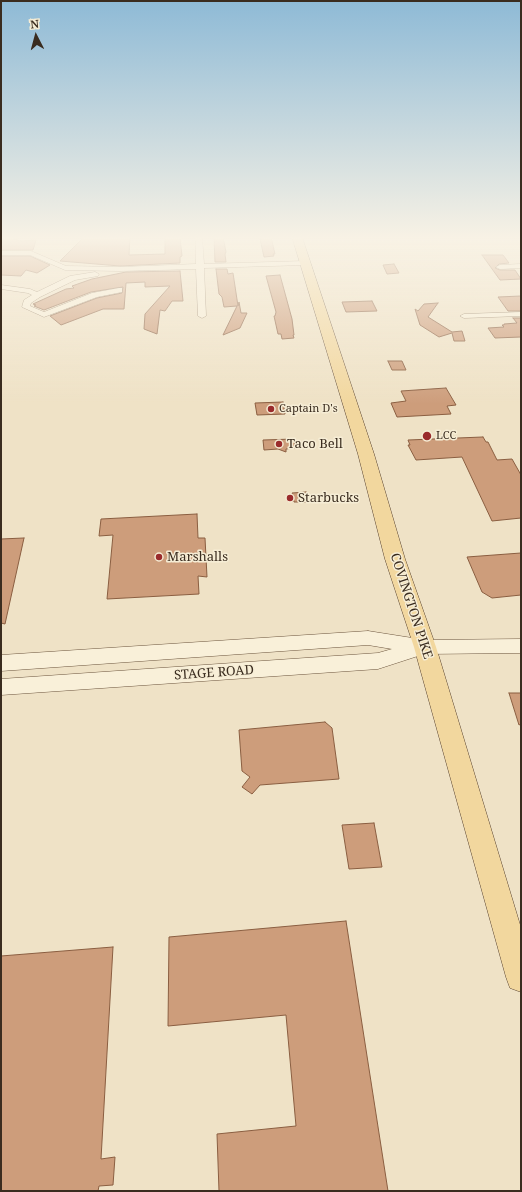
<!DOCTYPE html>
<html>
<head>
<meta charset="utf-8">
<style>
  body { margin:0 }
  #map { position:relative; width:522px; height:1192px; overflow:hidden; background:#efe2c6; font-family:"Noto Serif",serif }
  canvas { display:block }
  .frame { position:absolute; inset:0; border:2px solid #3a2c1f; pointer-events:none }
  .north { position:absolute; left:16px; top:16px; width:40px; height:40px; -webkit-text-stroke:3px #f6edd5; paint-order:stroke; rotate:354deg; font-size:11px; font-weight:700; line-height:16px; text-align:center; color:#3a2c1f }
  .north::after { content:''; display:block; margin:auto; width:14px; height:18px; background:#3a2c1f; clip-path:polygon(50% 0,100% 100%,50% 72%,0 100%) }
</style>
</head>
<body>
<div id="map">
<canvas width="522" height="1192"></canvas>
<div class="frame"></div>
<div class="north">N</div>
</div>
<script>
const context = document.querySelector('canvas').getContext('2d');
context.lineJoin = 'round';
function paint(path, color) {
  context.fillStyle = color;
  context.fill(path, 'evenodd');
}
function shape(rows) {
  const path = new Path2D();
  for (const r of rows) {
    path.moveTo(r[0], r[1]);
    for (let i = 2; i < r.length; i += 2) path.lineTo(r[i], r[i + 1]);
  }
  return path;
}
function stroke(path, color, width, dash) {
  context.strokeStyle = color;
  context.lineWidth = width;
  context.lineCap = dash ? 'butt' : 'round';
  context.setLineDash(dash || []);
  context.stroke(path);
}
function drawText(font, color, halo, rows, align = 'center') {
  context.font = font + ' "Noto Serif",serif';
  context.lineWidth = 3;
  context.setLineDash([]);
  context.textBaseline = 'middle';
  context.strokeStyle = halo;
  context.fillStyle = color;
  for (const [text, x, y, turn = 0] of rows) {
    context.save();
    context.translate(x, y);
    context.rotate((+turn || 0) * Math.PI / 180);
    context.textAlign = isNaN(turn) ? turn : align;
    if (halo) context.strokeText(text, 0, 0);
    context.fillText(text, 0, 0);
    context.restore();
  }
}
const building = shape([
  [8,237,20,241,36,240,33,250,1,250,1,240,8,237],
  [84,237,130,237,129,255,165,254,165,237,180,237,182,256,180,257,180,263,120,266,60,261,84,237],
  [214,237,223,237,226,252,225,254,226,262,215,262,214,237],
  [271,237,275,254,273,254,274,256,264,257,260,239,262,239,262,238,271,237],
  [482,255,503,255,509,263,499,264,495,268,500,270,515,270,521,279,500,280,482,255],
  [1,256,30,256,50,265,37,273,26,270,21,276,1,275,1,256],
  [394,264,399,273,387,274,383,265,394,264],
  [216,269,227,269,228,274,233,273,238,306,239,302,241,313,247,313,240,328,223,335,237,306,224,307,222,297,219,294,216,269],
  [180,271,183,301,172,301,165,311,160,310,157,334,144,329,145,314,170,286,145,287,145,282,126,283,124,309,103,309,61,325,50,316,97,298,122,293,123,287,91,292,44,310,34,306,36,305,33,304,66,289,74,288,72,286,92,279,126,272,180,271],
  [280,275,292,319,294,335,293,335,294,338,282,339,281,334,278,334,274,316,275,316,276,312,266,276,280,275],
  [521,296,521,311,508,311,498,297,521,296],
  [372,301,377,311,346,312,342,302,372,301],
  [438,303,428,317,452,332,462,331,465,341,454,341,452,333,439,337,420,325,415,309,418,311,424,304,438,303],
  [513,318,521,318,521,337,495,338,488,328,504,327,502,325,504,325,504,324,517,323,513,318],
  [388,361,402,361,406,370,392,370,388,361],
  [446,388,456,405,447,406,451,414,397,417,391,403,406,401,401,391,446,388],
  [283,402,285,414,257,415,255,403,283,402],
  [483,437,486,442,488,442,497,460,512,459,521,475,521,518,492,521,462,457,416,460,408,445,410,445,408,440,483,437],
  [294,439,295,448,286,449,286,452,278,449,264,450,263,440,294,439],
  [306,492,308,502,294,502,292,493,306,492],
  [197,514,198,538,205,538,207,577,198,576,199,594,107,599,113,535,99,536,101,519,197,514],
  [24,538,5,624,1,623,1,539,24,538],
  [521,553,521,595,492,598,482,592,467,557,521,553],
  [509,693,521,693,521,724,519,725,509,693],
  [325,722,332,728,339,779,260,785,252,794,242,787,250,777,242,771,239,730,325,722],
  [374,823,382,867,349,869,342,825,374,823],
  [346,921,388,1191,219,1191,217,1134,296,1126,286,1015,168,1026,169,937,346,921],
  [113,947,101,1159,115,1157,113,1185,99,1186,98,1191,1,1191,1,956,113,947]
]);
paint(building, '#cd9d7b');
stroke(building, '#8a5e41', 1);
const minor = shape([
  [196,237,202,237,204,264,305,261,309,263,305,265,204,268,206,316,202,318,198,316,196,269,120,271,65,270,30,255,1,255,1,251,31,251,66,266,120,267,196,264,196,237],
  [521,264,521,268,500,269,496,267,500,265,521,264],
  [95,272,99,274,98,276,75,280,40,297,31,303,30,306,44,312,92,293,119,288,122,288,122,292,97,297,44,317,22,307,24,300,32,295,28,293,1,289,1,285,30,289,37,292,70,276,95,272],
  [521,312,521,316,464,318,460,316,464,314,521,312]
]);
const secondary = shape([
  [368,631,425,640,521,639,521,653,424,654,378,669,1,695,1,679,378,653,392,649,368,645,1,671,1,655,368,631]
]);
const primary = shape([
  [292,237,302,237,374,454,405,559,436,647,521,928,521,992,510,988,506,977,414,647,385,559,358,454,292,237]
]);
stroke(minor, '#8a745b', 1);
stroke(secondary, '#6c553e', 1);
stroke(primary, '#58422f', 1);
paint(minor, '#f9f0d9');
paint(secondary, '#f9f0d9');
paint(primary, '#f2d79e');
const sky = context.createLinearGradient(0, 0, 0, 404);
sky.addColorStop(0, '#8ebad6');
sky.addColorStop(0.59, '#f8f2e5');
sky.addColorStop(1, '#f8f2e500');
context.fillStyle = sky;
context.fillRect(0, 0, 522, 404);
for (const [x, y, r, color] of [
  [271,409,4,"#9a2b2c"],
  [427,436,5,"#9a2b2c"],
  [279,444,4,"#9a2b2c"],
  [290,498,4,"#9a2b2c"],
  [159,557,4,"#9a2b2c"]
]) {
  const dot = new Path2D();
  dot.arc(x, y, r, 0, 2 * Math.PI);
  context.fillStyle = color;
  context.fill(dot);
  stroke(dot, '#f6edd5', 1.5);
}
drawText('11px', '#3a2c1f', '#f6edd5', [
  ["Captain D's",279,409],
  ["LCC",436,436]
], 'left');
drawText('13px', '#3a2c1f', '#f6edd5', [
  ["Taco Bell",287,444],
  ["Starbucks",298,498],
  ["Marshalls",167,557]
], 'left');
drawText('13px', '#3a2c1f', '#f6edd5', [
  ["COVINGTON PIKE",411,606,72],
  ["STAGE ROAD",214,673,-4]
]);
</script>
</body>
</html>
